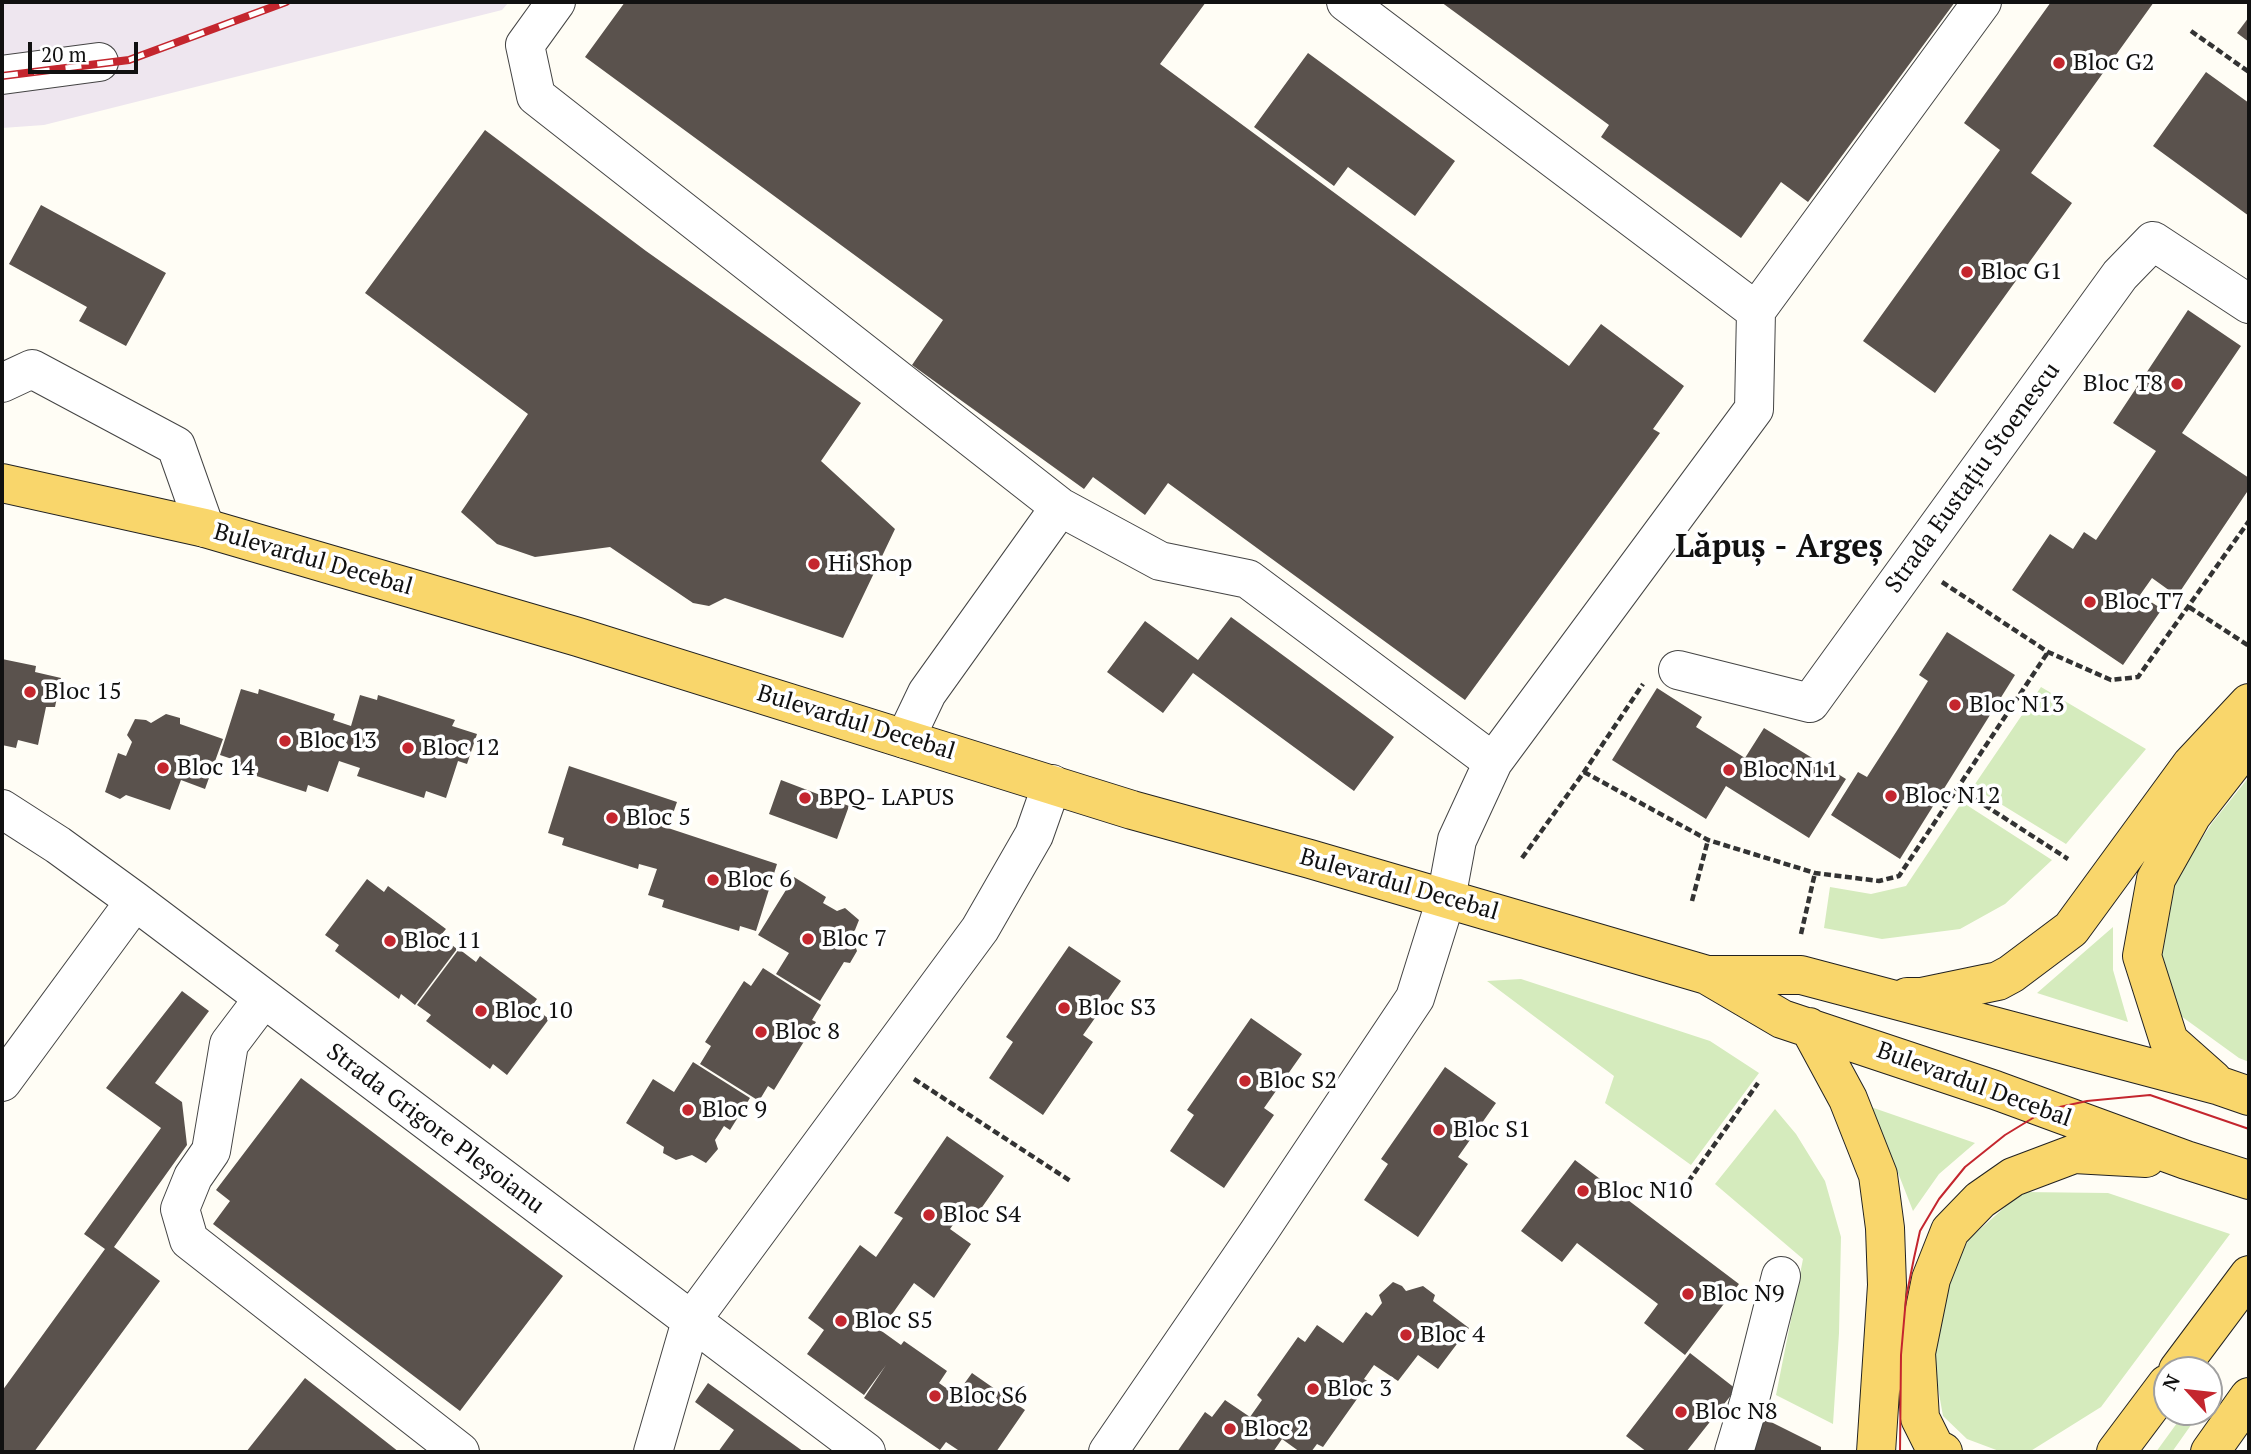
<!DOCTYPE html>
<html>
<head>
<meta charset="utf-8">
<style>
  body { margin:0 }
  #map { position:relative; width:2251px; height:1454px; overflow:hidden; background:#fffdf5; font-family:"PT Serif",serif }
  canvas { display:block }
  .frame { position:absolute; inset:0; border:4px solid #111; pointer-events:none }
  .north { position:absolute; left:2153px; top:1356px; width:70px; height:70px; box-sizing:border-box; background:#fff; border:2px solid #a0a0a0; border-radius:50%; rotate:297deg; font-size:19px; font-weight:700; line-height:28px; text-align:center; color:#111 }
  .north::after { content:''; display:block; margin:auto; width:24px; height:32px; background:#c4262e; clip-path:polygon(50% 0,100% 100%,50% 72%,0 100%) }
  .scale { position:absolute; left:28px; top:42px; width:110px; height:32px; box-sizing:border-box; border:4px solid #111; border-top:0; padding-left:9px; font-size:21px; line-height:24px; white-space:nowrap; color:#111; -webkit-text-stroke:5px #fff; paint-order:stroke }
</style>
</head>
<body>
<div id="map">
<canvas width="2251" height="1454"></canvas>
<div class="frame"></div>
<div class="north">N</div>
<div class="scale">20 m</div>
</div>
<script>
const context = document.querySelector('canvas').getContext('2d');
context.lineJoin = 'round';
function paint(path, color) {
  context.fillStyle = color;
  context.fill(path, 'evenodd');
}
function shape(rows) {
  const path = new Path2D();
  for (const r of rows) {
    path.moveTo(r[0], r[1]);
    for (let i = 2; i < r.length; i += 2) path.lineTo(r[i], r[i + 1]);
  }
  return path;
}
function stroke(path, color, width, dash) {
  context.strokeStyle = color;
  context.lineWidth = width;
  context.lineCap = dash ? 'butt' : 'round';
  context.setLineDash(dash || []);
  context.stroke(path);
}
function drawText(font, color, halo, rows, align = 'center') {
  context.font = font + ' "PT Serif",serif';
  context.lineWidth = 7;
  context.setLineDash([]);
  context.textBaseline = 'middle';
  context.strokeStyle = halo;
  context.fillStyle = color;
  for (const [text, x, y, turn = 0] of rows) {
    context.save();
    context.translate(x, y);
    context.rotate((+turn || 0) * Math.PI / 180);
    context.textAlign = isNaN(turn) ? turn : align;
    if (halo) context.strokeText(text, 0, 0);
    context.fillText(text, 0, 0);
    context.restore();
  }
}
paint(shape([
  [2,2,509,2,502,10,44,125,2,128]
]), '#eee6ef');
paint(shape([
  [2041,687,2146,749,2066,844,1973,787],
  [2249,777,2249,1062,2239,1058,2181,1016,2160,952,2173,883,2212,823],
  [1962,802,2052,860,2005,904,1960,929,1882,939,1824,928,1830,887,1871,894,1906,886],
  [2113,927,2113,970,2128,1022,2037,993],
  [1521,979,1710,1041,1759,1073,1691,1165,1605,1103,1614,1076,1487,981],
  [1865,1105,1975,1143,1939,1174,1913,1211,1893,1160],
  [1775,1109,1796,1134,1825,1181,1841,1237,1839,1333,1833,1424,1776,1395,1803,1259,1715,1184],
  [2022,1192,2108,1193,2230,1234,2101,1407,2029,1452,1999,1451,1967,1439,1943,1416,1933,1360,1943,1290,1969,1239],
  [2185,1412,2190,1412,2196,1418,2172,1452,2156,1452]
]), '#d5ebbd');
paint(shape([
  [625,2,1206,2,1160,64,1569,366,1601,324,1684,386,1653,429,1660,433,1465,700,1168,483,1145,515,1093,477,1084,489,912,365,943,320,585,57],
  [1441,2,1955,2,1808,202,1781,182,1741,238,1601,137,1609,125],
  [2051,2,2154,2,2031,173,2072,203,1935,393,1863,341,2000,150,1964,123],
  [2249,17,2249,42,2237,33],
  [1308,53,1455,161,1415,216,1348,167,1334,186,1254,127],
  [2206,72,2249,103,2249,216,2153,146],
  [485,130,646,251,861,403,821,461,895,529,843,638,725,598,709,606,693,603,610,547,535,557,497,544,461,512,528,414,365,293],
  [41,205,166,273,126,346,79,321,87,307,9,264],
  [2188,310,2241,346,2182,433,2249,478,2249,489,2177,596,2152,578,2140,595,2162,609,2123,665,2012,590,2050,534,2073,549,2084,532,2096,540,2156,451,2113,423],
  [1231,617,1394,737,1354,791,1193,673,1163,713,1107,672,1145,621,1198,660],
  [1947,632,2015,675,1900,859,1831,815,1858,772,1867,777,1898,729,1928,681,1919,675],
  [2,659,36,666,35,672,61,678,55,707,46,707,38,745,18,740,16,748,2,745],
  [1657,688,1702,717,1696,727,1745,758,1764,728,1846,779,1809,838,1726,786,1706,819,1612,760],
  [241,689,258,694,259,689,335,714,333,720,351,726,360,695,377,700,378,695,455,720,452,726,477,734,467,764,458,761,446,798,426,791,424,798,357,776,360,768,339,761,328,792,308,785,306,792,238,770,241,762,220,755],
  [166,714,180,718,180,724,223,739,205,789,181,780,170,810,126,795,120,799,105,792,118,753,126,756,132,742,127,735,135,719,146,720,151,723],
  [569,766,677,802,668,828,777,864,756,931,740,926,739,931,662,907,664,900,648,895,657,869,639,864,638,869,562,845,564,838,548,833],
  [781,780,849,806,837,839,769,814],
  [794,877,826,897,823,903,837,911,845,908,859,920,855,930,851,934,857,951,850,963,844,962,820,1001,776,974,789,953,758,935],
  [367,879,384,892,388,886,446,929,440,936,457,949,415,1005,401,994,399,999,335,951,339,945,325,935],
  [1069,946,1121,981,1083,1035,1093,1042,1043,1115,989,1078,1013,1042,1006,1037],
  [459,949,476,962,480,956,537,999,532,1006,549,1019,507,1075,493,1064,490,1069,426,1021,431,1015,417,1005],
  [763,968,821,1005,812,1020,816,1022,774,1090,768,1086,759,1101,700,1064,711,1046,705,1042,744,981,751,986],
  [182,991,209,1011,155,1083,182,1102,187,1145,114,1247,160,1281,34,1452,2,1452,2,1391,105,1249,84,1234,161,1128,106,1088],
  [1251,1018,1302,1054,1264,1108,1274,1115,1224,1188,1170,1151,1194,1115,1187,1110],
  [693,1062,750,1098,730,1130,724,1126,715,1140,718,1149,706,1163,692,1155,676,1160,663,1153,664,1147,626,1123,653,1079,674,1092],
  [1445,1067,1496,1103,1458,1157,1468,1164,1418,1237,1364,1200,1388,1164,1381,1159],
  [301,1078,563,1276,460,1411,213,1224,230,1201,216,1190],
  [947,1136,1004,1176,973,1220,962,1212,950,1229,971,1244,934,1298,914,1283,888,1320,877,1312,869,1322,901,1345,904,1341,947,1371,939,1383,956,1395,972,1373,1025,1410,996,1452,961,1452,946,1442,940,1450,864,1398,886,1365,864,1395,807,1354,824,1330,808,1318,860,1245,876,1257,903,1218,894,1213],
  [1575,1160,1739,1284,1685,1355,1644,1323,1658,1304,1577,1243,1562,1262,1521,1231],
  [1393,1282,1402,1286,1406,1291,1423,1286,1435,1295,1433,1301,1469,1328,1438,1369,1418,1355,1398,1381,1374,1365,1364,1379,1369,1382,1323,1447,1317,1444,1311,1452,1300,1452,1282,1439,1273,1452,1177,1452,1205,1412,1212,1417,1225,1400,1250,1417,1262,1400,1257,1395,1298,1337,1305,1342,1317,1325,1343,1343,1366,1312,1372,1316,1382,1303,1379,1295],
  [1690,1353,1736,1389,1686,1452,1647,1452,1626,1436],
  [305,1378,399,1452,246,1452],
  [708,1383,804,1452,718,1452,734,1430,695,1402],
  [1759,1416,1821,1447,1821,1452,1741,1452]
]), '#5a524d');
const minor = shape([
  [556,2,525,45,536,96,1060,507,1160,561,1248,579,1493,762],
  [1346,2,1756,311],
  [2,75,99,62],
  [2,383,32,369,176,446,205,528],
  [1678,670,1810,703,2120,275,2153,241,2249,304],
  [905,739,927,693,1060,507],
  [2,809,58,845,135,901,866,1452],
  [263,999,229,1044,211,1151,193,1177,180,1209,189,1240,460,1452],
  [2,1082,135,901],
  [653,1452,691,1321,980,929,1034,835,1052,784],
  [1108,1452,1258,1233,1415,998,1446,899,1457,840,1493,762,1754,409,1756,311,1982,2],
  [1734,1452,1750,1399,1781,1276]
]);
const major = shape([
  [2,483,205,528,578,637,1132,810,1310,859,1707,975,1782,1019,1995,1090,2186,1160,2249,1180],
  [1709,975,1801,975,2220,1086,2249,1096],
  [1907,997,1921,997,1998,981,2011,974,2071,929,2191,765,2249,703],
  [1809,1027,1848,1099,1878,1175,1885,1228,1887,1285,1876,1452],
  [2213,1080,2169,1041,2142,956,2156,879,2192,815,2249,742],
  [2178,1370,2249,1275],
  [1943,1452,1935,1448,1920,1418,1916,1353,1931,1279,1950,1231,1980,1200,2013,1177,2074,1154,2146,1158],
  [2116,1452,2167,1384],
  [2210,1452,2249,1397]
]);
stroke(minor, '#444', 40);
stroke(major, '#222', 40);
stroke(shape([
  [2191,31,2249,72],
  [1942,582,2048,652,2111,680,2138,677,2249,521],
  [2189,607,2249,646],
  [1584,772,1708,840,1815,873,1879,881,1899,876,2048,652],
  [1958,788,2068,859],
  [1522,858,1584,772,1643,684],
  [1692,901,1708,840],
  [1801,934,1815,873],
  [914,1079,1072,1182],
  [1676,1199,1758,1083]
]), '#333', 4.5, [7, 3.5]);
stroke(minor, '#fff', 38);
stroke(major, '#f9d66b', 38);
stroke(shape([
  [1900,1452,1901,1355,1906,1298,1914,1258,1920,1231,1939,1199,1965,1167,2005,1135,2046,1110,2087,1101,2150,1095,2249,1129]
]), '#c4262e', 2);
const rail = shape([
  [2,76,129,60,286,2]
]);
stroke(rail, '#c4262e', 8);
stroke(rail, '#fff', 5, [16]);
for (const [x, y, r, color] of [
  [2059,63,7,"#c4262e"],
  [1967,272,7,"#c4262e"],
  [2177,384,7,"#c4262e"],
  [814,564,7,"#c4262e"],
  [2090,602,7,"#c4262e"],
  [30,692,7,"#c4262e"],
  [1955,705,7,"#c4262e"],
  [285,741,7,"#c4262e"],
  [408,748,7,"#c4262e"],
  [163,768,7,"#c4262e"],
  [1729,770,7,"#c4262e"],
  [1891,796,7,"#c4262e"],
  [805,798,7,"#c4262e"],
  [612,818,7,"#c4262e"],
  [713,880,7,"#c4262e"],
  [808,939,7,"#c4262e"],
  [390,941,7,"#c4262e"],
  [1064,1008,7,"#c4262e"],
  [481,1011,7,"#c4262e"],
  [761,1032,7,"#c4262e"],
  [1245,1081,7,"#c4262e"],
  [688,1110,7,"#c4262e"],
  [1439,1130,7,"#c4262e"],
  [1583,1191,7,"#c4262e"],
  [929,1215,7,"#c4262e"],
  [1688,1294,7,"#c4262e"],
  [841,1321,7,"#c4262e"],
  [1406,1335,7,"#c4262e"],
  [1313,1389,7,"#c4262e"],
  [935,1396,7,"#c4262e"],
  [1681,1412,7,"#c4262e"],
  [1230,1429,7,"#c4262e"]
]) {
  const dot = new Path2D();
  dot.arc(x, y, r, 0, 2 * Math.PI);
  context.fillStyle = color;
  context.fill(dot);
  stroke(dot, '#fff', 2.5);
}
drawText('24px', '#111', '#fff', [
  ["Bloc G2",2073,63],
  ["Bloc G1",1981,272],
  ["Bloc T8",2163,384,"right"],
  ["Hi Shop",828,564],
  ["Bloc T7",2104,602],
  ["Bloc 15",44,692],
  ["Bloc N13",1969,705],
  ["Bloc 13",299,741],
  ["Bloc 12",422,748],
  ["Bloc 14",177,768],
  ["Bloc N11",1743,770],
  ["Bloc N12",1905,796],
  ["BPQ- LAPUS",819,798],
  ["Bloc 5",626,818],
  ["Bloc 6",727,880],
  ["Bloc 7",822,939],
  ["Bloc 11",404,941],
  ["Bloc S3",1078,1008],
  ["Bloc 10",495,1011],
  ["Bloc 8",775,1032],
  ["Bloc S2",1259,1081],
  ["Bloc 9",702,1110],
  ["Bloc S1",1453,1130],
  ["Bloc N10",1597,1191],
  ["Bloc S4",943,1215],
  ["Bloc N9",1702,1294],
  ["Bloc S5",855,1321],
  ["Bloc 4",1420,1335],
  ["Bloc 3",1327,1389],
  ["Bloc S6",949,1396],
  ["Bloc N8",1695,1412],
  ["Bloc 2",1244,1429]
], 'left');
drawText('24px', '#111', '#fff', [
  ["Strada Eustațiu Stoenescu",1973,478,-54],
  ["Bulevardul Decebal",313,560,16],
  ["Bulevardul Decebal",856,723,17],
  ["Bulevardul Decebal",1399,885,16],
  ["Bulevardul Decebal",1974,1085,20],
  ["Strada Grigore Pleșoianu",435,1129,37]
]);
drawText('bold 32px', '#111', '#fff', [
  ["Lăpuș - Argeș",1779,548]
]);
</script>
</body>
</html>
